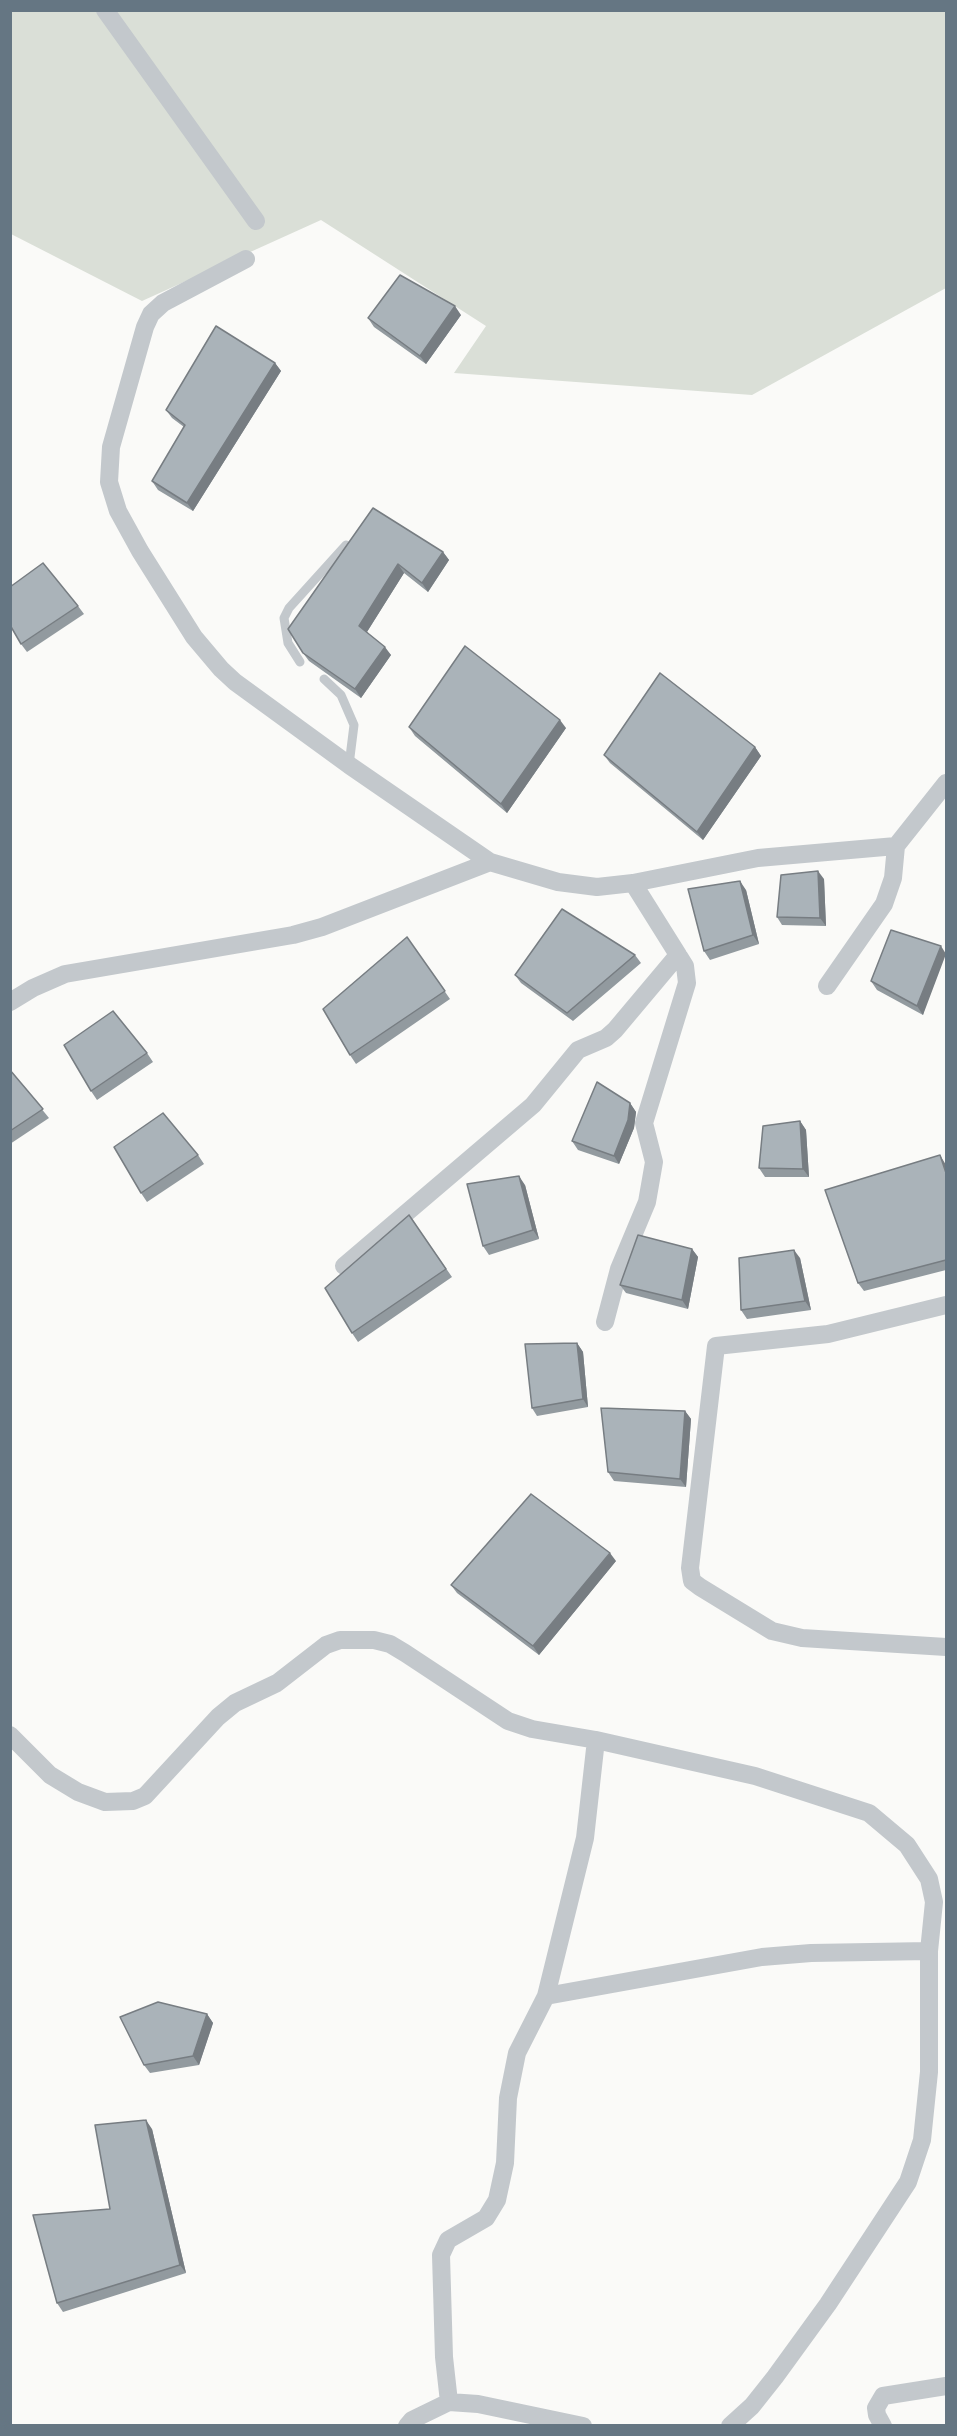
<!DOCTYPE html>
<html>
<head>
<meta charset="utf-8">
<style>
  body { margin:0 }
  #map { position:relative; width:957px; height:2436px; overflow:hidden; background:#fafaf8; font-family:Signika,sans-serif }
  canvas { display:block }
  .frame { position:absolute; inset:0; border:12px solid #657683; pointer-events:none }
</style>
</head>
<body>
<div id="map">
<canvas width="957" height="2436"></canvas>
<div class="frame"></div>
</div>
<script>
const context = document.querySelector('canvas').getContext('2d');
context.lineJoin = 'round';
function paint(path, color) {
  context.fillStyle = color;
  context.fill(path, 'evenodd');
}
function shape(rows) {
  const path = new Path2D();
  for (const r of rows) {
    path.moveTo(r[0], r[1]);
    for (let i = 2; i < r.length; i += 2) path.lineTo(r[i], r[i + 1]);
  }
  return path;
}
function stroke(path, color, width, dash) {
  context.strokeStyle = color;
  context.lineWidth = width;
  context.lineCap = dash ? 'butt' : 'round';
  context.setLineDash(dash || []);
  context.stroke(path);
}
paint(shape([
  [10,11,946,11,946,288,752,395,454,373,486,326,321,220,142,301,11,234]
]), '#dadfd7');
stroke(shape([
  [300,662,288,643,284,618,289,608,346,545],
  [324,679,341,695,354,725,349,765]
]), '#c3c8cc', 9);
stroke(shape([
  [105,10,256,221],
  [246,259,163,303,151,314,145,327,111,447,109,482,118,511,140,551,194,637,221,669,235,682,349,765,490,862],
  [827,986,884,904,893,878,896,846,946,783],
  [10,1002,33,988,65,974,293,935,322,927,490,862,558,882,597,887,633,883,758,858,896,846],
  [344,1266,533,1105,578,1050,606,1038,615,1030,678,955],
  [946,1305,828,1334,716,1346,690,1568,692,1581,700,1587,772,1631,802,1638,946,1647],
  [605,1322,619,1269,647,1202,654,1162,644,1123,687,983,685,966,633,883],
  [10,1735,50,1775,78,1792,105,1802,133,1801,145,1796,218,1717,235,1703,277,1683,326,1645,340,1640,374,1640,390,1644,405,1653,508,1721,532,1729,596,1740],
  [546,1996,585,1838,596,1740,755,1776,869,1813,907,1845,929,1879,934,1902,929,1951],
  [449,2402,444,2357,441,2255,448,2240,486,2218,497,2200,505,2163,508,2098,517,2053,546,1996,762,1957,811,1953,929,1951,929,2072,922,2140,908,2182,828,2304,775,2377,752,2406,730,2426],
  [407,2426,412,2420,449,2402,478,2404,583,2426],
  [883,2426,877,2415,876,2408,883,2396,946,2386]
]), '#c3c8cc', 18);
paint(shape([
  [461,315,426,364,374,327,368,318],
  [275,363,281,371,193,511,158,490,152,481,184,427,172,418,166,410],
  [373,508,443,552,449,560,428,592,404,573,367,632,391,655,361,698,309,661,303,653],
  [78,606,84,614,27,652,21,644],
  [409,727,566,728,507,813,415,736],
  [755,747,761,756,703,840,610,763,604,755],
  [824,879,826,926,782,925,777,917],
  [746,890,759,944,710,960,704,951],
  [407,937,450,999,356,1064,350,1055],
  [941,946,923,1015,877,990,871,981],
  [635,955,641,963,573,1021,521,983,515,975],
  [147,1053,153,1062,97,1100,91,1091],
  [10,1070,49,1118,10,1144],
  [630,1103,636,1112,634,1128,619,1164,578,1150,572,1141],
  [800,1121,806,1130,809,1177,765,1177,759,1168],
  [198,1155,204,1164,147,1202,141,1193],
  [946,1164,946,1270,864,1291,858,1283],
  [525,1185,539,1239,489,1255,483,1246],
  [409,1215,452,1277,358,1342,352,1333],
  [692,1249,698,1257,688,1309,626,1293,620,1285],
  [800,1258,811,1310,747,1319,741,1310],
  [577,1343,583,1352,588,1407,537,1416,532,1408],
  [685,1411,691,1419,686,1487,614,1481,608,1472],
  [616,1561,539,1655,457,1593,451,1585],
  [207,2014,213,2023,199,2065,150,2073,144,2065],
  [152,2129,186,2273,63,2312,57,2303,110,2209]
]), '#929a9f');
paint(shape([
  [455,306,461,315,426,364,420,356],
  [275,363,281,371,193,511,187,503],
  [443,552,449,560,428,592,422,583],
  [398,564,404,573,365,635,359,626],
  [385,647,391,655,361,698,355,689],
  [560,720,566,728,507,813,501,804],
  [755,747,761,756,703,840,697,832],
  [818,871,824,879,826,926,820,918],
  [740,881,746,890,759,944,753,935],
  [941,946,946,954,923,1015,917,1006],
  [630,1103,636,1112,634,1128,619,1164,614,1156],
  [800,1121,806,1130,809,1177,803,1169],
  [940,1155,946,1165,946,1173],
  [519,1176,525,1185,539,1239,533,1230],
  [692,1249,698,1257,688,1309,682,1300],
  [794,1250,800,1258,811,1310,805,1301],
  [577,1343,583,1352,588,1407,583,1399],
  [685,1411,691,1419,686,1487,680,1479],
  [610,1553,616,1561,539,1655,533,1646],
  [207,2014,213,2023,199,2065,193,2056],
  [146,2120,152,2129,186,2273,180,2265]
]), '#777d82');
const building = shape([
  [400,275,455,306,420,356,368,318,400,275],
  [216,326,275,363,187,503,152,481,185,425,166,410,216,326],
  [373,508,443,552,422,583,398,564,359,626,385,647,355,689,303,653,288,629,373,508],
  [43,563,78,606,21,644,10,625,10,587,43,563],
  [465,646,560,720,501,804,409,727,465,646],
  [660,673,755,747,697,832,604,755,660,673],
  [818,871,820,918,777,917,781,875,818,871],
  [740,881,753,935,704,951,688,889,740,881],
  [562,909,635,955,567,1013,515,975,562,909],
  [891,930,941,946,917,1006,871,981,891,930],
  [407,937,445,991,350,1055,323,1009,407,937],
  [113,1011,147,1053,91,1091,64,1045,113,1011],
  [10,1070,43,1109,10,1131,10,1070],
  [597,1082,630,1103,628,1120,614,1156,572,1141,597,1082],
  [163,1113,198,1155,141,1193,114,1147,163,1113],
  [800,1121,803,1169,759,1168,763,1126,800,1121],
  [940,1155,946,1173,946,1260,858,1283,825,1190,940,1155],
  [519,1176,533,1230,483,1246,467,1184,519,1176],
  [409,1215,446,1269,352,1333,325,1288,409,1215],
  [638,1235,692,1249,682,1300,620,1285,638,1235],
  [794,1250,805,1301,741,1310,739,1258,794,1250],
  [577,1343,583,1399,532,1408,525,1344,577,1343],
  [601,1408,685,1411,680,1479,608,1472,601,1408],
  [531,1494,610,1553,533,1646,451,1585,531,1494],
  [158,2002,207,2014,193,2056,144,2065,120,2017,158,2002],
  [146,2120,180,2265,57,2303,33,2215,110,2209,95,2125,146,2120]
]);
paint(building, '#aab3b9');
stroke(building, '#777d82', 1.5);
</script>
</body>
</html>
